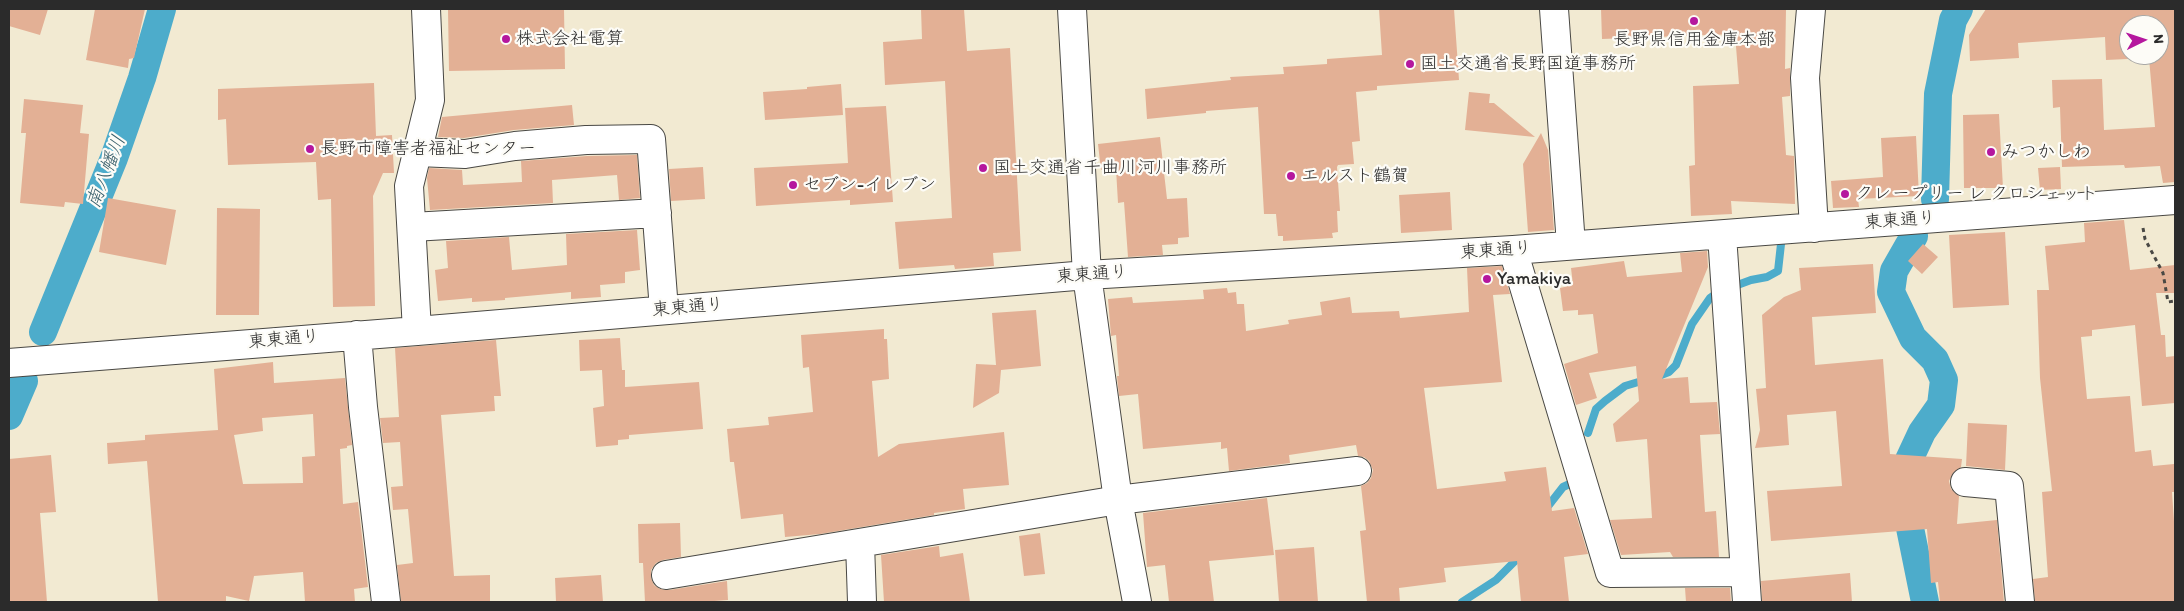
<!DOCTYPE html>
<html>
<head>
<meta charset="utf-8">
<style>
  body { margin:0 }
  #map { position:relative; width:2184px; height:611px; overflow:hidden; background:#f2ead2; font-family:Itim,sans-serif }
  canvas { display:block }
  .frame { position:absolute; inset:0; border:10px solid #2b2b2b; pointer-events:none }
  .north { position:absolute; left:2119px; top:15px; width:50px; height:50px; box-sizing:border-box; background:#fdfcf7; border:1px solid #a9a8a5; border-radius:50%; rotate:86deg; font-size:14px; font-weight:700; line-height:20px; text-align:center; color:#2b2b2b }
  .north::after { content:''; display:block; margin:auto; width:18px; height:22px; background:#b5179e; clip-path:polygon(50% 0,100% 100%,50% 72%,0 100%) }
</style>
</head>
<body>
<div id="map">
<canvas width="2184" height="611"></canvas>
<div class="frame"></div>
<div class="north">N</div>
</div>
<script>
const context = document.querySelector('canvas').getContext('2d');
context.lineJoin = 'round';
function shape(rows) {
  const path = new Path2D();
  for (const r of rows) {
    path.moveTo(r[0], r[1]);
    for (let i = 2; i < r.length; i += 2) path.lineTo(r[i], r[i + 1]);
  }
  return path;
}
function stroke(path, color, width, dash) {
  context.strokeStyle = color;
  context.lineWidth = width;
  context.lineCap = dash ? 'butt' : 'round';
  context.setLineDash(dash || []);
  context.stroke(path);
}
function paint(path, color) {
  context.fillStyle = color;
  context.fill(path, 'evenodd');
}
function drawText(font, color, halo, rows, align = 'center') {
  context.font = font + ' Itim,"Klee One",sans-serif';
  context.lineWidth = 4.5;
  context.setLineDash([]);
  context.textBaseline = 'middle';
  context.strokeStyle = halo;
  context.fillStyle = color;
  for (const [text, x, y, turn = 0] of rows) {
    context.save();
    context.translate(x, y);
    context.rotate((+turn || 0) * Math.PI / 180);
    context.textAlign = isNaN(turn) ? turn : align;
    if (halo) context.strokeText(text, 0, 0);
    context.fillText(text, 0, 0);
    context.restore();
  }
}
stroke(shape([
  [1732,287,1751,280,1767,277,1778,271,1781,244],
  [1656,377,1669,372,1676,365,1692,324,1710,298,1717,293],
  [1588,433,1596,409,1605,401,1625,386,1645,380],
  [1545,510,1563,487,1576,481],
  [1462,602,1496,580,1521,555]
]), '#4daccb', 8);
stroke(shape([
  [1935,199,1938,94,1953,20,1959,9],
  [1914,236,1894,271,1891,292,1913,338,1935,360,1944,380,1941,405,1922,432,1908,462,1909,523,1925,602],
  [43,332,114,158,142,78,162,9],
  [9,416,24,381]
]), '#4daccb', 28);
paint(shape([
  [9,9,48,9,40,35,9,26],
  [95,9,145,9,134,58,129,59,128,68,86,60],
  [448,9,564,9,565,69,449,71],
  [921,9,964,9,967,51,1010,48,1021,251,993,253,994,266,955,269,954,265,899,269,895,222,952,218,945,81,885,85,883,42,922,39],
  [1379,9,1454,9,1459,80,1377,86,1377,90,1356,92,1360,141,1352,142,1354,164,1338,165,1337,167,1340,211,1337,211,1338,232,1332,233,1333,238,1283,241,1283,236,1278,236,1276,214,1264,214,1258,107,1206,111,1206,113,1147,119,1145,89,1231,80,1230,77,1284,74,1283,67,1327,64,1327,59,1382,55],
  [1601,9,1786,9,1785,69,1790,68,1790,96,1782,97,1786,155,1794,156,1795,204,1731,201,1732,214,1691,216,1689,166,1695,165,1693,86,1739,84,1735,34,1602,39],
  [1986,9,2175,9,2175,182,2163,183,2160,166,2125,168,2124,165,2062,167,2060,107,2053,108,2052,80,2102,79,2104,130,2155,127,2149,58,2106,60,2105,37,2018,43,2019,58,1970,61,1969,35],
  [2129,25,2159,25,2159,55,2129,55],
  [374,83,376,136,392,135,394,173,383,173,373,196,375,306,333,307,331,199,318,200,316,162,228,165,226,119,218,120,218,89],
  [841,84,843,115,765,120,763,92,807,89,807,87],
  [1469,92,1490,94,1489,103,1494,103,1535,137,1465,130],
  [24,99,83,105,80,133,89,134,83,204,65,202,64,207,20,203,26,133,21,133],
  [572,105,574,125,514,130,464,138,438,137,442,117],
  [886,106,893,202,850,205,850,200,756,206,754,168,848,163,845,108],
  [1999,114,2003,188,1964,188,1963,115],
  [1541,133,1548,150,1554,230,1528,232,1523,164],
  [1916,136,1919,196,1858,199,1859,207,1833,208,1831,181,1883,177,1881,138],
  [1160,137,1167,199,1187,198,1189,237,1178,238,1178,244,1162,245,1163,255,1128,257,1124,202,1118,203,1116,169,1101,170,1098,144],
  [637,155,640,198,619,200,617,175,552,180,553,203,430,210,427,178,429,168,462,170,463,185,522,182,521,161,587,156],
  [703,167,705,199,671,201,669,169],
  [2060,167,2061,189,2040,190,2038,168],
  [1450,192,1452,230,1401,233,1399,195],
  [108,198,176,210,166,265,99,252],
  [217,208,260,209,259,315,216,315],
  [2124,220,2130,270,2175,265,2175,293,2156,293,2161,335,2165,335,2166,357,2175,356,2175,403,2142,406,2135,325,2092,330,2092,336,2081,337,2087,399,2130,396,2135,452,2151,450,2153,466,2174,464,2175,492,2172,492,2175,536,2175,602,2035,602,2033,579,2048,577,2042,492,2052,491,2040,378,2037,290,2049,290,2045,246,2085,242,2084,223],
  [637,230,640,270,625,272,625,283,600,285,601,297,571,299,571,292,505,298,505,300,472,302,472,298,438,301,435,270,448,268,446,241,509,237,512,270,567,265,566,234],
  [2005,232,2009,305,1953,308,1949,235],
  [1923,244,1938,257,1922,274,1908,261],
  [1707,251,1708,267,1662,379,1688,377,1690,403,1717,402,1720,434,1700,435,1705,512,1716,511,1719,557,1673,557,1670,552,1621,555,1610,520,1652,518,1647,439,1616,442,1613,424,1639,401,1636,366,1589,373,1597,398,1576,405,1564,364,1598,353,1593,314,1578,315,1578,310,1563,311,1560,288,1573,285,1571,268,1624,261,1627,277,1682,272,1680,253],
  [1873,264,1876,313,1812,317,1815,365,1883,359,1890,454,1962,459,1961,467,1953,473,1949,481,1951,489,1959,496,1957,524,1997,520,2004,602,1940,602,1938,582,1931,583,1927,529,1771,541,1767,491,1842,486,1836,411,1787,415,1789,445,1755,448,1760,430,1756,389,1766,388,1762,315,1784,297,1801,290,1799,268],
  [1502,266,1510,294,1493,295,1502,382,1424,388,1437,489,1506,481,1504,472,1546,467,1552,511,1574,508,1588,554,1564,557,1569,602,1521,602,1517,561,1444,568,1446,582,1399,588,1400,602,1367,602,1360,531,1366,530,1361,486,1367,483,1371,478,1373,470,1369,461,1364,457,1358,456,1356,445,1289,455,1290,463,1229,471,1227,448,1221,449,1221,442,1143,449,1138,394,1119,396,1117,376,1119,376,1116,335,1111,336,1108,299,1132,297,1133,303,1204,299,1203,290,1227,288,1228,293,1236,292,1237,304,1244,304,1246,331,1289,324,1288,320,1322,315,1320,302,1350,297,1352,313,1399,311,1400,318,1469,312,1467,268],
  [1036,310,1041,366,1001,370,999,393,973,408,976,364,996,365,992,313],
  [884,329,884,339,887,339,889,379,872,381,878,457,899,444,1004,432,1009,485,963,489,965,509,934,513,934,515,820,534,785,537,783,514,741,519,734,462,730,462,727,429,769,425,768,417,813,412,809,367,803,368,801,335],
  [620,338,622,370,625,370,625,387,699,382,703,429,629,435,629,439,618,440,618,445,596,447,593,408,604,406,602,370,580,371,579,340],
  [496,340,501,396,494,396,495,411,441,415,454,576,490,575,490,602,401,602,397,565,413,563,408,509,393,510,391,487,403,486,400,442,383,443,380,418,399,417,395,348],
  [273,362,274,383,345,378,352,445,347,446,347,448,340,449,343,504,358,502,368,587,354,589,355,602,305,602,303,572,254,576,249,601,226,596,226,602,158,602,147,461,108,464,107,443,145,440,145,435,218,430,214,369],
  [313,414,315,456,302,457,303,483,243,484,234,435,263,431,262,418],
  [1968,423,2007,425,2005,470,1966,466],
  [51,455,56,512,40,513,47,602,9,602,9,459],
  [1267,498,1274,555,1209,561,1214,602,1169,602,1165,565,1147,567,1143,513],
  [680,523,681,557,663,560,656,563,651,570,651,578,654,585,660,589,669,590,727,581,728,600,701,602,645,602,643,563,639,563,638,524],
  [1040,533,1045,574,1024,576,1019,536],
  [939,546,940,557,963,553,970,602,884,602,881,555],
  [1314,547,1318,602,1279,602,1275,550],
  [1850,573,1852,602,1762,602,1761,581],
  [601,575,603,602,556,602,555,578],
  [1685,588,1730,588,1731,602,1686,602]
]), '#e3b095');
const minor = shape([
  [1072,9,1087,275,1118,500,1137,602],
  [1554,9,1571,245],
  [1811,9,1805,78,1814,228],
  [418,152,465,154,515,146,586,140,651,139,664,310],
  [412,227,657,213],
  [1722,235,1747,602],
  [1513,250,1610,573,1745,572],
  [417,331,409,186,430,100,426,9],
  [357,335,363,407,386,602],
  [9,363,417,331,1087,275,1513,250,2175,200],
  [1965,482,2009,486,2020,602],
  [860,543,862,602],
  [666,575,1118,500,1357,471]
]);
stroke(minor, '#494844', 30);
stroke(shape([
  [2143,228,2145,239,2163,273,2168,302,2175,301]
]), '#494844', 3, [4, 4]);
stroke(minor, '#fff', 28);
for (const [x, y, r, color] of [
  [1694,21,5,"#b5179e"],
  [506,39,5,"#b5179e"],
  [1410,64,5,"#b5179e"],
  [310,149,5,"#b5179e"],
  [1991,152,5,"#b5179e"],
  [983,168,5,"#b5179e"],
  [1291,176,5,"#b5179e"],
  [793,185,5,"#b5179e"],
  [1845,194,5,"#b5179e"],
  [1487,279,5,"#b5179e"]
]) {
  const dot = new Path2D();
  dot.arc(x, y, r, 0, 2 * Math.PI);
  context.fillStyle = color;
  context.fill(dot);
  stroke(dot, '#fdfcf7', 2);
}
drawText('18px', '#2b2b2b', '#fdfcf7', [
  ["株式会社電算",516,39],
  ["長野県信用金庫本部",1694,40,"center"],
  ["国土交通省長野国道事務所",1420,64],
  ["長野市障害者福祉センター",320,149],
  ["みつかしわ",2001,152],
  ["国土交通省千曲川河川事務所",993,168],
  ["エルスト鶴賀",1301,176],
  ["セブン-イレブン",803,185],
  ["クレープリー レ クロシェット",1855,194],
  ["Yamakiya",1497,279]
], 'left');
drawText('18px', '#2b2b2b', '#fdfcf7', [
  ["東東通り",1900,221,-4],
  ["東東通り",1496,251,-4],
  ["東東通り",1092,275,-4],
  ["東東通り",688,308,-5],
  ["東東通り",284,340,-5]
]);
drawText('italic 19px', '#395f6b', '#fdfcf7', [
  ["南八幡川",107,172,-69]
]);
</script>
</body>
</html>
